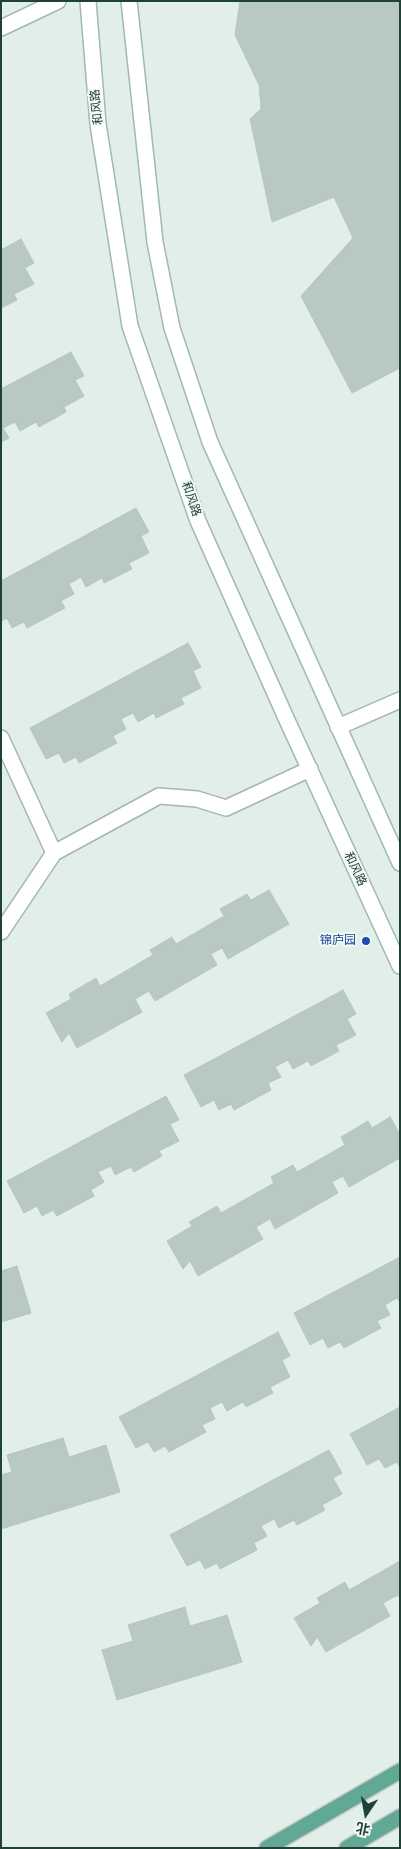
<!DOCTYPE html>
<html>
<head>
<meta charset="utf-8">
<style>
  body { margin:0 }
  #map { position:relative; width:401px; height:1849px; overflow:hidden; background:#e2eee8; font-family:"Open Sans","Noto Sans SC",sans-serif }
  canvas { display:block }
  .frame { position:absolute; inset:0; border:2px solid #204138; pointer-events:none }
  .north { position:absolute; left:341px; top:1789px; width:50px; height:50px; -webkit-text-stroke:4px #f3faf6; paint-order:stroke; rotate:192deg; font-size:14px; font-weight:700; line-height:20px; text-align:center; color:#204138 }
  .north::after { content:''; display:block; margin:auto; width:18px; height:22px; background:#204138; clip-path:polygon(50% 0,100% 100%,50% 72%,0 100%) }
</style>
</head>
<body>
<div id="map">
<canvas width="401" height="1849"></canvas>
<div class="frame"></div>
<div class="north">北</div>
</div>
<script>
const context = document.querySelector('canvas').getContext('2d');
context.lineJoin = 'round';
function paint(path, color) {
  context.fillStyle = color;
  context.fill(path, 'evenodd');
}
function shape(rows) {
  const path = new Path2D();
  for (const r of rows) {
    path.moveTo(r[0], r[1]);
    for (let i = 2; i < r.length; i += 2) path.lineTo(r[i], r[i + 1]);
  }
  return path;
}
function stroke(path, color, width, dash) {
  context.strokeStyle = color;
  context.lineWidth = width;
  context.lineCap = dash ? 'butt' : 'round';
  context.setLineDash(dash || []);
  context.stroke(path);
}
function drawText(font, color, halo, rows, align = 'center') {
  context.font = font + ' "Open Sans","Noto Sans SC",sans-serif';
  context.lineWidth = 4;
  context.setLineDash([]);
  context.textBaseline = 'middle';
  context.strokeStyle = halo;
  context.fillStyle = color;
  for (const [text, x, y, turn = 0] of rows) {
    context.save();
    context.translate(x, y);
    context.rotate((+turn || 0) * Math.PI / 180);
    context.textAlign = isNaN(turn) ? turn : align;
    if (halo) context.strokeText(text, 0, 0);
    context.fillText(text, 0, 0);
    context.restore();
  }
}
const building = shape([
  [240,1,400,1,400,368,352,393,301,296,353,238,334,197,272,222,250,119,261,109,259,85,235,35,240,1],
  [21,239,34,263,25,268,34,284,14,294,17,300,1,308,1,250,21,239],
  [71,352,84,376,75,380,84,396,64,407,66,412,39,427,36,422,20,431,15,422,3,428,9,438,1,442,1,389,71,352],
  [136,508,149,532,141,536,149,553,129,563,132,569,104,583,102,578,86,587,81,577,69,584,74,594,61,601,65,608,27,628,24,622,12,628,7,618,1,621,1,581,136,508],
  [188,643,201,667,193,671,201,688,181,698,184,704,156,718,154,713,138,722,133,713,121,719,126,729,113,736,117,743,79,763,76,757,64,763,59,753,46,759,30,728,188,643],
  [269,890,289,924,228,959,222,948,211,954,217,965,155,1001,149,991,135,999,142,1012,77,1048,69,1033,62,1042,46,1013,71,999,69,994,96,978,100,986,153,955,150,950,172,937,176,944,224,916,220,909,247,894,251,900,269,890],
  [343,990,356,1014,347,1019,356,1035,336,1045,339,1051,311,1066,308,1061,293,1069,288,1060,275,1067,281,1077,268,1083,271,1090,234,1110,231,1104,219,1110,214,1100,201,1107,184,1075,343,990],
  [166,1096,179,1120,170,1124,179,1141,159,1151,162,1156,134,1172,131,1167,115,1175,111,1166,98,1172,104,1182,91,1190,94,1196,57,1216,53,1210,42,1216,37,1206,24,1213,7,1181,166,1096],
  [390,1117,400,1134,400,1158,349,1187,343,1176,332,1182,338,1193,275,1229,270,1219,256,1227,263,1239,198,1276,190,1261,183,1269,167,1241,192,1226,189,1222,217,1206,221,1213,274,1183,271,1177,293,1165,297,1172,345,1145,341,1137,368,1121,372,1128,390,1117],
  [400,1257,400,1303,397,1298,385,1305,390,1315,377,1321,381,1328,344,1348,340,1342,328,1348,323,1338,310,1345,294,1313,400,1257],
  [17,1266,31,1313,1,1322,1,1271,17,1266],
  [278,1332,290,1356,282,1360,290,1377,270,1387,273,1393,246,1407,243,1402,227,1411,222,1402,210,1408,215,1419,202,1425,206,1432,169,1452,165,1446,154,1452,148,1442,136,1448,119,1417,278,1332],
  [400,1407,400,1468,397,1462,385,1468,379,1459,367,1465,350,1434,400,1407],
  [63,1438,69,1457,106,1445,120,1492,1,1529,1,1475,12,1472,7,1455,63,1438],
  [329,1450,342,1473,333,1478,342,1494,322,1505,325,1510,297,1525,294,1520,279,1528,274,1519,261,1526,267,1536,254,1543,257,1550,220,1569,217,1563,205,1569,200,1560,187,1566,170,1535,329,1450],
  [400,1561,400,1599,398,1595,383,1603,390,1616,326,1652,317,1637,311,1646,294,1618,320,1603,317,1598,345,1582,349,1590,400,1561],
  [185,1607,190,1626,227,1615,242,1662,117,1700,102,1650,133,1641,128,1625,185,1607]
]);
paint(building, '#b7c9c1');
stroke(building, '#b3c8bf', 1);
const street = shape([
  [338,727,400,700],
  [1,738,54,853],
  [1,932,54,853,159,796,197,799,226,808,310,769]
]);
const secondary = shape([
  [88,1,98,124,130,326,198,521,286,718,400,966],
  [129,1,155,242,172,328,210,442,400,863],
  [1,28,58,1]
]);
const primary = shape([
  [267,1848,400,1771],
  [347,1848,400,1817]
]);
stroke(street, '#a4b7b0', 18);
stroke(secondary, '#9fbbb1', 18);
stroke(primary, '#c1cac7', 18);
stroke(street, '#fff', 15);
stroke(secondary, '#fff', 15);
stroke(primary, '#61a895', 15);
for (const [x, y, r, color] of [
  [366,941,5,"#1a4fb4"]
]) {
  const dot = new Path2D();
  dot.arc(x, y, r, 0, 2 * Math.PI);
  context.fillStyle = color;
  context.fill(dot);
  stroke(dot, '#f3faf6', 2);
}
drawText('12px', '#204138', '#f3faf6', [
  ["和风路",97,107,-96],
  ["和风路",191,499,71],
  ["和风路",355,869,65]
]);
drawText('12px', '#164399', '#f3faf6', [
  ["锦庐园",356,941]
], 'right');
</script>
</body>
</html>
